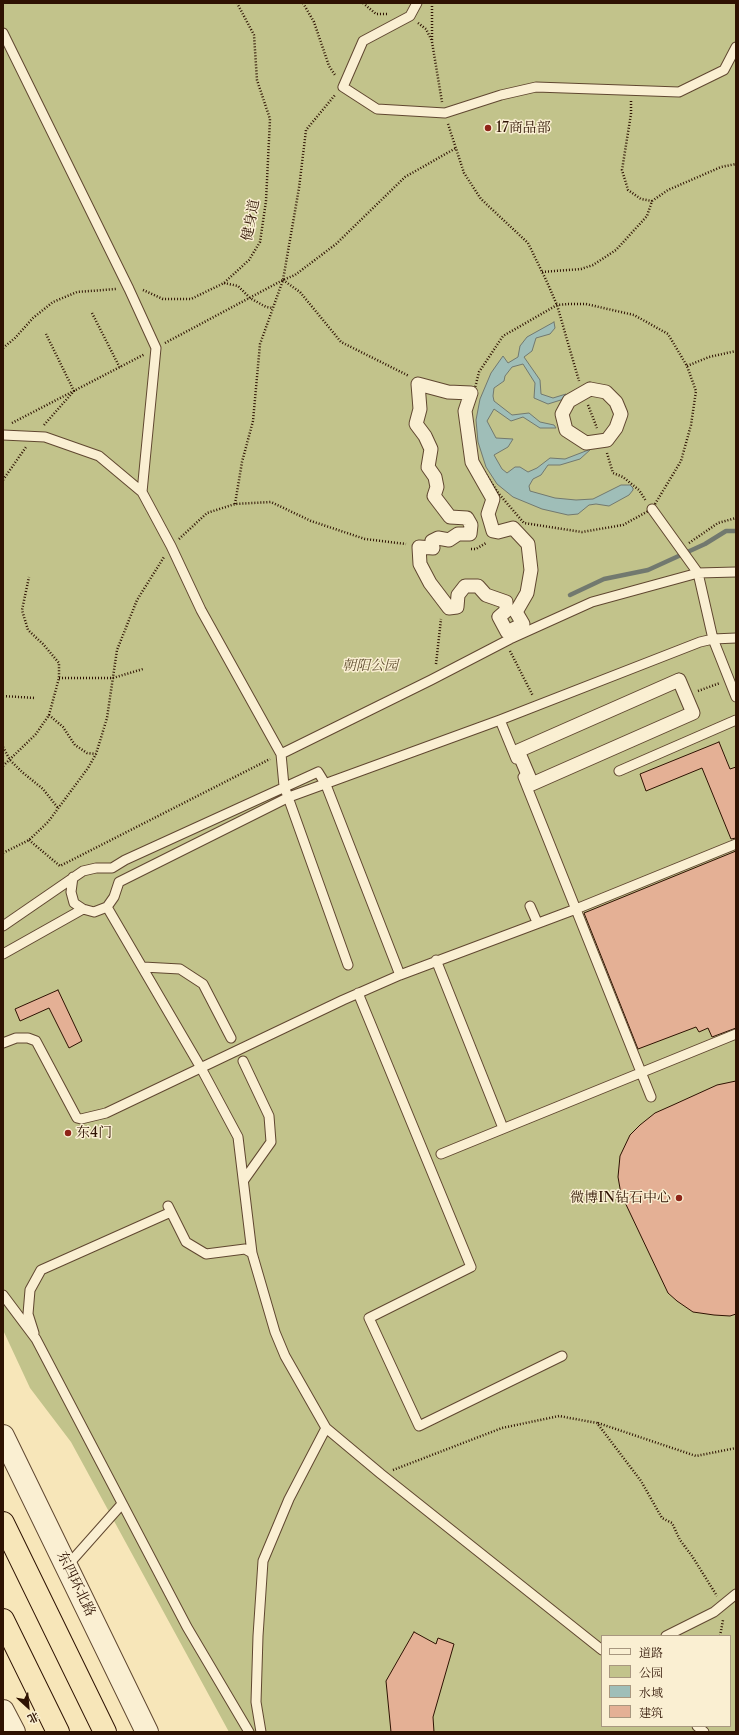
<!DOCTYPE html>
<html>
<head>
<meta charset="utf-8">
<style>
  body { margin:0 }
  #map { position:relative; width:739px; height:1735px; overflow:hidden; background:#f7e6b9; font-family:"Libre Caslon Text","Noto Serif SC",serif }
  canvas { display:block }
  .frame { position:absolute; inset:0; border:4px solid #2e1202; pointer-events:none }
  .legend { position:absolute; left:601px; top:1635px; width:130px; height:92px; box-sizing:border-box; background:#faefd2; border:1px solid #a8977f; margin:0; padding:5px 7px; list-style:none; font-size:12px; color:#2e1202 }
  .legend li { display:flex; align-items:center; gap:8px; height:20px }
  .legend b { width:20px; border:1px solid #a8977f }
  .north { position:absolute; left:8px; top:1687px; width:40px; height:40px; -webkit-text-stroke:3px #faefd2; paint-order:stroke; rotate:154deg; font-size:11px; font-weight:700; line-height:16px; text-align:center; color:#2e1202 }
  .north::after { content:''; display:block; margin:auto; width:14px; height:18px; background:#2e1202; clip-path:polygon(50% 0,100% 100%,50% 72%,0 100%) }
</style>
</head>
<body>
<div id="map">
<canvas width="739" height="1735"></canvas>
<div class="frame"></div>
<ul class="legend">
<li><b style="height:5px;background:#faefd2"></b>道路</li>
<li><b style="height:11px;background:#c2c38b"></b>公园</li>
<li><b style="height:11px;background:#9fbeb8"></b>水域</li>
<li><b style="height:11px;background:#e4b095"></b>建筑</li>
</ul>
<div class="north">北</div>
</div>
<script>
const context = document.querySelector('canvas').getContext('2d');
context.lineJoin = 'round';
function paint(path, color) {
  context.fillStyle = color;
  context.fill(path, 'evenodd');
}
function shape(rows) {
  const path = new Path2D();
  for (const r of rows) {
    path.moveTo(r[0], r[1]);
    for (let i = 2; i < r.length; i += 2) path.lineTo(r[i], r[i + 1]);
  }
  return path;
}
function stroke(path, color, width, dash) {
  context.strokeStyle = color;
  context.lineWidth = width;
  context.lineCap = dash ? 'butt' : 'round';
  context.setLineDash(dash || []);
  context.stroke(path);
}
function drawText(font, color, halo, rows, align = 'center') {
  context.font = font + ' "Libre Caslon Text","Noto Serif SC",serif';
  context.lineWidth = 3;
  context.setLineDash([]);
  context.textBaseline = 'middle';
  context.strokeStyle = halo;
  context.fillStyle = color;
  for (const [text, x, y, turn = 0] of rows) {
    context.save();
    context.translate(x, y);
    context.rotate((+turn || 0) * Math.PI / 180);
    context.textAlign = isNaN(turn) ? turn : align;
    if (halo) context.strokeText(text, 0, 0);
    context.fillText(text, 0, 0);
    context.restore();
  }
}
paint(shape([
  [3,3,736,3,736,1732,229,1732,71,1442,30,1388,3,1330],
  [602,1636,730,1636,730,1726,602,1726]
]), '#c2c38b');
const water = shape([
  [554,322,555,328,550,334,536,338,532,351,524,357,540,380,541,394,553,398,566,394,564,399,548,404,534,398,535,383,523,364,512,367,505,376,504,381,494,388,493,396,494,401,512,415,529,413,540,422,554,425,556,428,540,428,523,417,511,421,494,409,487,421,496,438,513,439,508,447,494,455,502,469,507,473,515,467,520,467,528,472,537,468,550,458,565,459,591,449,580,459,560,465,548,465,541,475,533,479,529,486,530,491,555,498,576,500,593,499,621,485,630,485,633,488,633,490,629,495,609,506,596,504,589,505,578,514,568,515,542,509,513,497,497,484,486,467,478,442,476,420,480,399,491,373,503,356,508,363,518,357,520,346,527,337,554,322]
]);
paint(water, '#9fbeb8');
stroke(water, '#72796f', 1);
stroke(shape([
  [570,595,604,579,648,570,705,544,726,531,736,531]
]), '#72796f', 4.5);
const building = shape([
  [719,742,730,769,736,767,736,838,731,839,702,768,646,791,640,774,719,742],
  [736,851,736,1028,712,1037,708,1028,699,1032,696,1027,638,1049,584,913,736,851],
  [58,990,82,1041,69,1048,49,1008,20,1021,15,1009,58,990],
  [736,1081,736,1314,730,1316,714,1315,693,1312,677,1301,668,1293,621,1194,618,1177,620,1156,630,1135,640,1125,655,1113,673,1105,717,1085,736,1081],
  [414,1632,436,1644,438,1638,454,1644,433,1717,434,1732,391,1732,386,1681,414,1632]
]);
paint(building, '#e4b095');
stroke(building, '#2e1202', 1);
const service = shape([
  [417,3,410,16,363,41,343,87,377,109,445,113,501,95,536,87,679,92,724,70,736,47],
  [3,33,129,289,156,348,142,492],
  [3,435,45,437,99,456,142,492,171,546,201,610,281,754,284,786,348,965],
  [652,509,698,573,713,639,736,697],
  [500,720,516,759],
  [281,754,431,680,510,639,592,602,698,573,736,572],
  [619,771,736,720],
  [523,777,651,1097],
  [73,877,71,892,74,903,83,909],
  [530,906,537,922],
  [107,907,201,1068,238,1137,252,1253,275,1332,285,1356,326,1428,381,1474,602,1650],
  [3,926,83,871,96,868,112,868,125,860,318,772,326,785,400,975],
  [3,954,83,909,94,912,107,907,114,897,119,882,289,797,500,720,700,642,713,639,736,638],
  [436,960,503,1128],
  [143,967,180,969,203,984,231,1038],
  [358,993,471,1267,369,1318,419,1426,562,1356],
  [3,1043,16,1038,28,1038,36,1041,77,1118,81,1119,106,1113,343,1000,400,975,576,909,736,844],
  [243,1061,269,1116,271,1142,244,1180],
  [441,1154,736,1034],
  [168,1206,186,1242,206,1254,245,1249,252,1253],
  [3,1295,36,1339,187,1627,249,1732],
  [34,1333,28,1314,30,1290,41,1270,171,1212],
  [67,1566,122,1504],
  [666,1636,714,1612,736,1594],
  [697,1726,704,1732],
  [261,1732,256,1702,258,1636,263,1561,289,1499,326,1428]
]);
const pedestrian = shape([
  [418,384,448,392,471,393,465,411,472,462,493,499,488,514,493,531,498,532,513,528,528,544,531,570,527,593,516,612,523,624,507,632,499,617,506,611,506,602,486,595,478,586,465,586,458,595,457,607,449,608,430,583,420,564,419,547,433,548,432,541,438,538,449,540,458,534,470,534,471,525,467,518,450,517,434,496,437,487,435,477,428,467,431,449,425,436,416,424,420,409,418,384],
  [590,389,606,392,616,402,621,414,616,428,607,440,586,443,566,430,562,414,569,401,590,389],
  [679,680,693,713,532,784,518,751,679,680]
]);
const tertiary = shape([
  [3,1436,147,1732],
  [3,1711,14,1732]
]);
const trunk = shape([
  [3,1523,105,1732],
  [3,1620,58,1732]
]);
stroke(service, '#604730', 11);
stroke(pedestrian, '#604730', 15);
stroke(tertiary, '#604730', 24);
stroke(trunk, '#2e1202', 24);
stroke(shape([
  [303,3,314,22,329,66,335,75],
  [363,3,376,14,388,14],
  [432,3,432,42,442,102],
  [418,23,426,29,432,41],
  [631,101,631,114,622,170,628,190,641,199,652,201],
  [448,124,464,173,481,199,528,243,547,282,557,305,579,381],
  [542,272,581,269,593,265,616,250,647,216,652,201,668,190,721,167,736,164],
  [283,280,300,292,341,342,409,376],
  [224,283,238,286,250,298,266,307,273,308],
  [143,290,163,299,191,299,224,283,249,260,260,242,266,201,270,119,257,80,254,35,237,3],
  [568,304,586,304,634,315,668,334,687,366,696,391,691,425,681,461,652,509,623,525,582,532,524,523,499,494,476,460,469,412,479,372,503,336,557,305,568,304],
  [92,313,120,368],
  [165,343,283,280,295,275,336,244,405,177,456,148],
  [3,348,15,338,33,318,53,302,77,292,116,289],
  [687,366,709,357,736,351],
  [588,405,597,428],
  [12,423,145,354],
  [44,425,74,391,46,334],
  [607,453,613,473,623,477,639,490,646,501],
  [3,480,26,447],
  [235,504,242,462,253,421,260,344,283,280,299,188,306,130,335,95],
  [179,539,207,513,235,504,271,502,311,521,365,539,406,544],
  [689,543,718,523,736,518],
  [471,549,476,549,486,543],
  [510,651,533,696],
  [436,664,441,619],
  [59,678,113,678,143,669],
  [698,691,720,683],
  [3,696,35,698],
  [49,715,63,727,75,745,87,753,96,754],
  [3,747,10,760,22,772,43,789,58,808],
  [3,766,36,734,49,715,59,678,59,663,43,644,28,630,22,610,29,577],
  [29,840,60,866,270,759],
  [3,853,29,840,48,822,88,768,96,754,107,718,117,650,137,600,164,557],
  [598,1423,696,1456,736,1448],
  [393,1470,502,1428,559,1416,597,1423,641,1481,662,1518,672,1523,680,1540,692,1556,717,1596],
  [720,1636,723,1620]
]), '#2e1202', 2.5, [1, 2]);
stroke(service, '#faefd2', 9);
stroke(pedestrian, '#faefd2', 13);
stroke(tertiary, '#faefd2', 22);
stroke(trunk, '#f7e6b9', 22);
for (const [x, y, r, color] of [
  [488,128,4,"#8f2418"],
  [68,1133,4,"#8f2418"],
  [679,1198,4,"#8f2418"]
]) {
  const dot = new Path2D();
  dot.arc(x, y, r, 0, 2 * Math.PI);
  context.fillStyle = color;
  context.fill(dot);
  stroke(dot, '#faefd2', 1.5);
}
drawText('14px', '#2e1202', '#faefd2', [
  ["17商品部",496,128],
  ["东4门",76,1133],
  ["微博IN钻石中心",671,1198,"right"]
], 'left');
drawText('14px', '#2e1202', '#faefd2', [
  ["健身道",251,220,-79],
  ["东四环北路",76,1584,64]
]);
drawText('italic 14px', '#625032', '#faefd2', [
  ["朝阳公园",370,666]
]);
</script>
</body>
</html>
